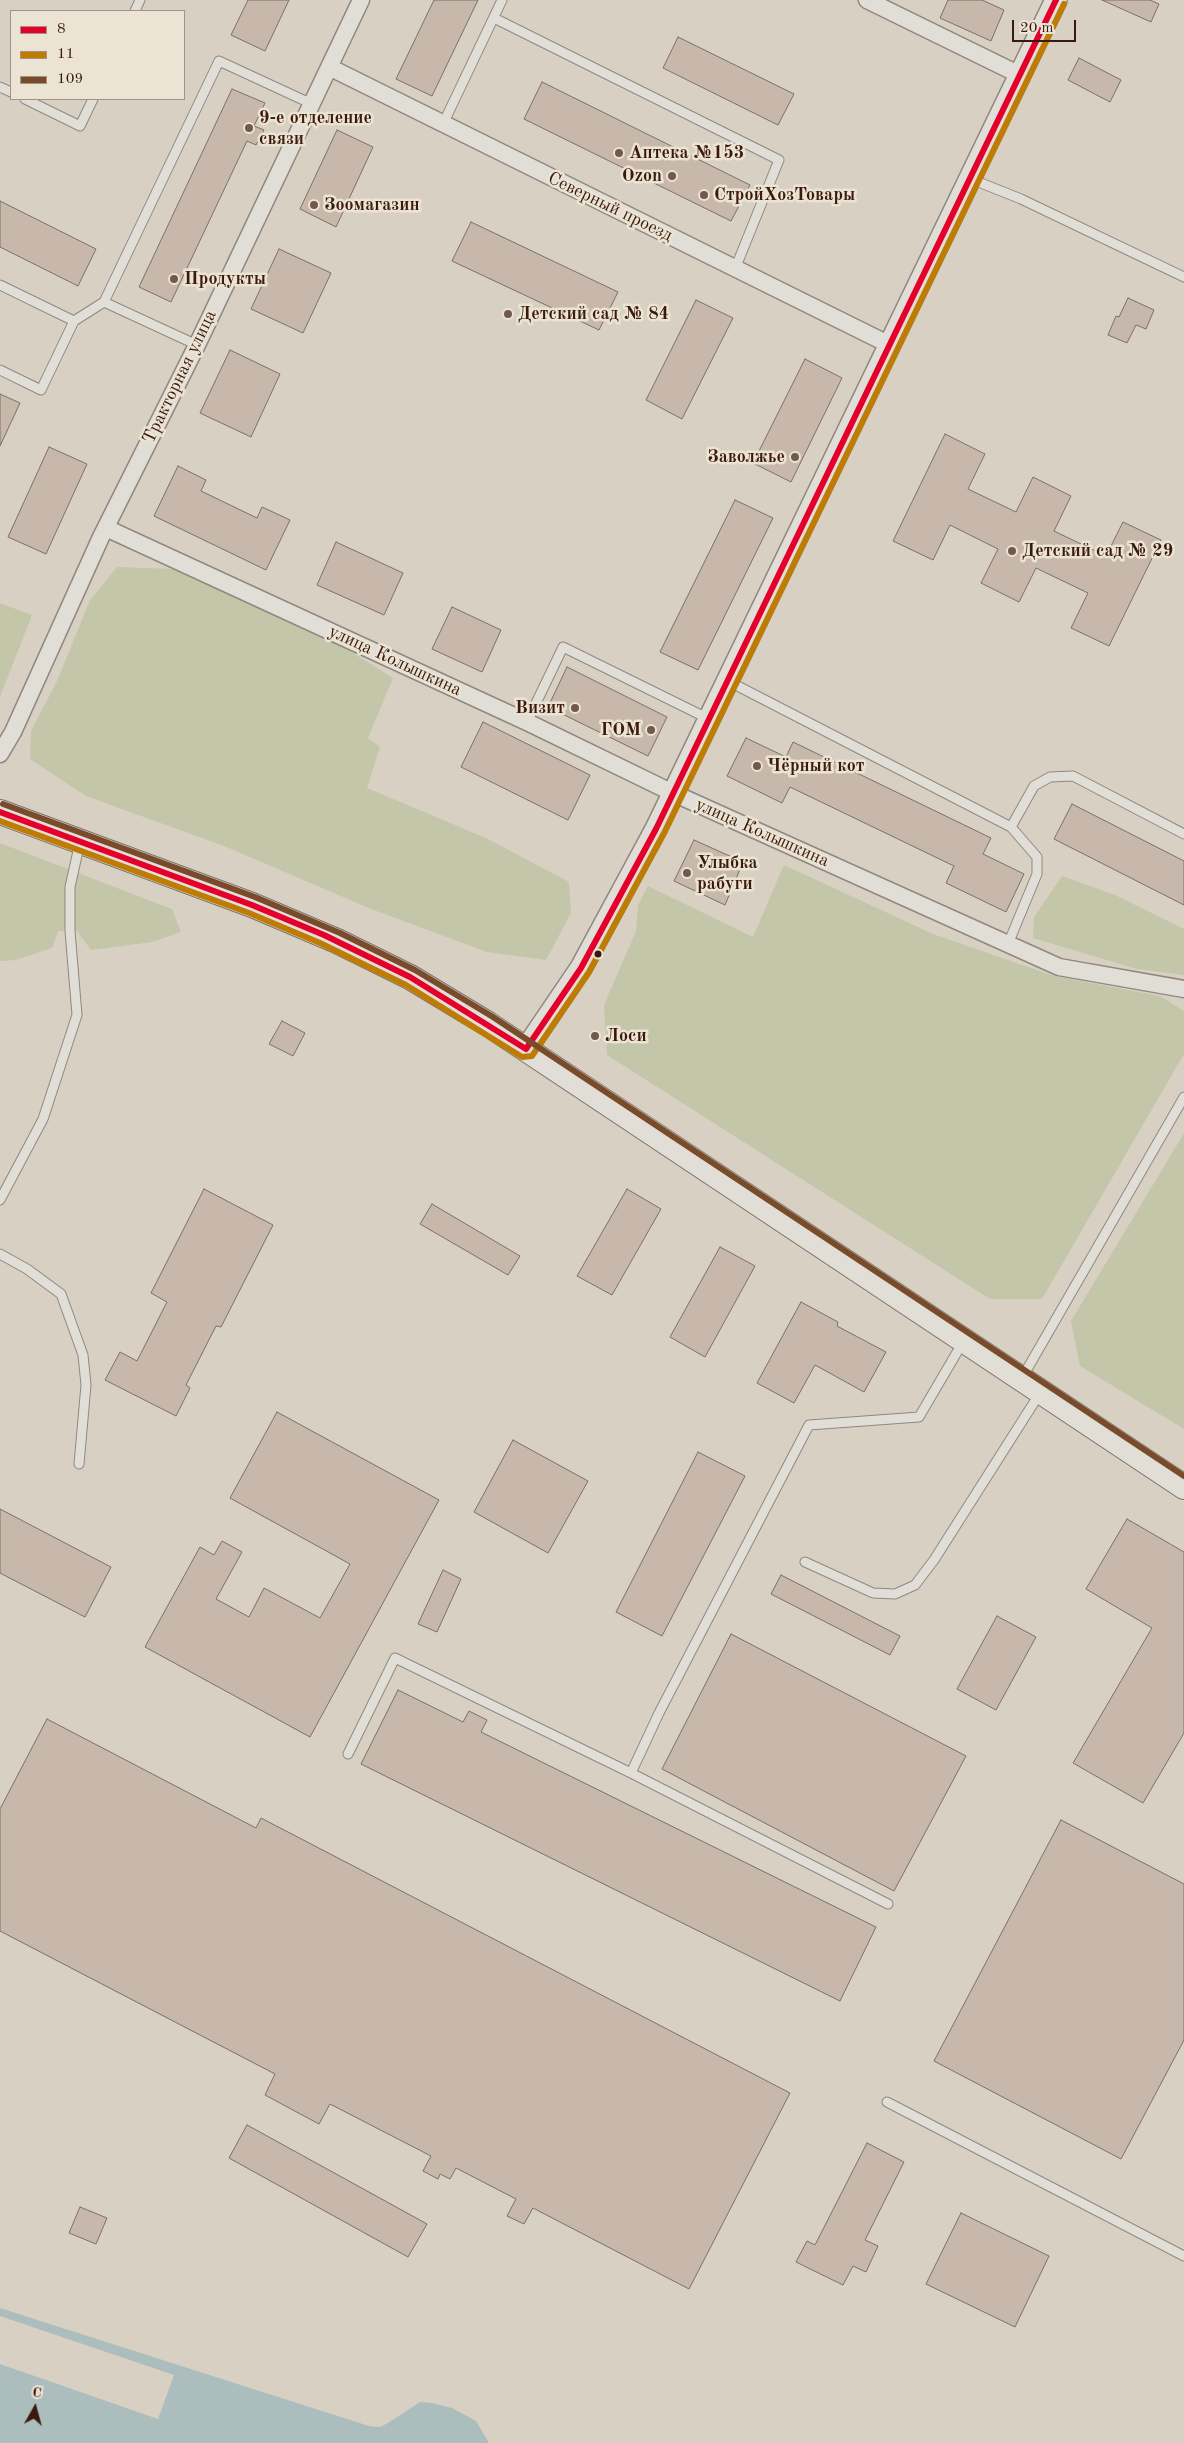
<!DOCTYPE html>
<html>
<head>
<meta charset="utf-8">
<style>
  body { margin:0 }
  #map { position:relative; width:1184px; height:2443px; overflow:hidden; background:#d8d1c3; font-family:"Old Standard TT",serif }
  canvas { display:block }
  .legend { position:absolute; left:10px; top:10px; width:175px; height:90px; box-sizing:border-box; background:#ebe3d3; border:1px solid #a59283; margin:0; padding:6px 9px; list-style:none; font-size:15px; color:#3b190c }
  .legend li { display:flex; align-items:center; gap:10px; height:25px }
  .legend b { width:25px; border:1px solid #a59283 }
  .north { position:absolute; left:10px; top:2383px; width:50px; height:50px; -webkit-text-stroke:4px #ebe3d3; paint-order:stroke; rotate:7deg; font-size:14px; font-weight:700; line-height:20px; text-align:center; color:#3b190c }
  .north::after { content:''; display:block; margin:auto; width:18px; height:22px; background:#3b190c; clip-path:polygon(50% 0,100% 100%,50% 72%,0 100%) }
  .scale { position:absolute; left:1012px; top:20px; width:64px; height:22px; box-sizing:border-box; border:2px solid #3b190c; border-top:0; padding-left:6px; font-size:15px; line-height:18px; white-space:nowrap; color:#3b190c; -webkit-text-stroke:4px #ebe3d3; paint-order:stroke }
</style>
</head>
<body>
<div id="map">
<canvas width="1184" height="2443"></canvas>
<ul class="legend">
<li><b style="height:6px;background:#e4002b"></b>8</li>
<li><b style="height:6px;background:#bf7c04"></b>11</li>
<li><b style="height:6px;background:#7a4b2a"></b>109</li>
</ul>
<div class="north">С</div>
<div class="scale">20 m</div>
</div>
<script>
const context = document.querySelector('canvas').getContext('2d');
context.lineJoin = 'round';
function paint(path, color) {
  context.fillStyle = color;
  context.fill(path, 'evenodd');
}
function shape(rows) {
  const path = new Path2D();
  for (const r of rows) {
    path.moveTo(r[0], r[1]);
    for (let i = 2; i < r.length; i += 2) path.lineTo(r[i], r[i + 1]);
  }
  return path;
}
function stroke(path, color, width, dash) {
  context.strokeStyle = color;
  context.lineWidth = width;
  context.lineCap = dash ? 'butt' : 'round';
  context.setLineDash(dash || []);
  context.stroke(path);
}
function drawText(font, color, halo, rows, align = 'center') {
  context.font = font + ' "Old Standard TT",serif';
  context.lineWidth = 5;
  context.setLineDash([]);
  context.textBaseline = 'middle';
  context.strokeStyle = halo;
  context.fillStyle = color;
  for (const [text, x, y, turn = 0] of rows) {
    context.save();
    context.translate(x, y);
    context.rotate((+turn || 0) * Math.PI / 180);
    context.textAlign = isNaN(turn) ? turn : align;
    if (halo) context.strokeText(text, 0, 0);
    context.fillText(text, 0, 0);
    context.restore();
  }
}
paint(shape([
  [117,567,176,569,345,648,393,678,368,738,380,747,367,788,486,838,569,882,571,913,546,960,487,952,371,909,224,846,86,796,30,759,31,731,57,681,90,600],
  [0,603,32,615,0,697],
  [0,843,172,909,181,932,152,942,91,950,77,931,58,931,52,948,16,960,0,961],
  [784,865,933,934,1054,976,1160,996,1184,1011,1184,1054,1042,1299,990,1299,607,1055,604,1005,636,931,638,905,648,886,753,937],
  [1062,876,1115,895,1184,929,1184,975,1137,969,1033,938,1034,917],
  [1184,1133,1184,1429,1080,1366,1071,1321]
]), '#c3c6a8');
paint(shape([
  [0,2308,369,2426,380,2427,388,2423,420,2402,432,2403,452,2408,476,2421,489,2443,0,2443]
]), '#acbdbd');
paint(shape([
  [0,2316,174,2375,158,2419,0,2364]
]), '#d8d1c3');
const building = shape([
  [248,0,289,0,265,51,231,35,248,0],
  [434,0,478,0,432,96,396,79,434,0],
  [948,0,982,0,1004,10,991,41,940,18,948,0],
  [1102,0,1150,0,1159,4,1151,22,1102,0],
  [678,37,794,94,778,125,663,68,678,37],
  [1079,58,1121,80,1110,102,1068,80,1079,58],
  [542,82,750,185,731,221,524,119,542,82],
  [232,89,265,103,254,126,264,130,256,145,247,141,171,302,139,287,232,89],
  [337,130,373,147,336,227,300,209,337,130],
  [0,201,96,249,78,286,0,247,0,201],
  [471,222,618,292,599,330,452,261,471,222],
  [279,249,331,273,303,333,251,309,279,249],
  [1128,298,1154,310,1146,329,1136,325,1127,343,1108,335,1116,316,1119,317,1128,298],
  [696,300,733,318,682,419,646,400,696,300],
  [230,350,280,374,251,437,200,413,230,350],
  [805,359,842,378,791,482,753,463,805,359],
  [0,394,20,403,0,446,0,394],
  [945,434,985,454,968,489,1016,512,1033,477,1071,496,1054,531,1106,556,1123,522,1161,540,1109,646,1071,628,1088,593,1036,568,1019,602,981,583,998,549,950,525,933,560,893,541,945,434],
  [49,447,87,464,46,554,8,537,49,447],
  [178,466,206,480,201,491,257,518,262,507,290,520,266,570,154,516,178,466],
  [735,500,773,518,698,670,660,652,735,500],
  [336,542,403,573,384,615,317,585,336,542],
  [452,607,501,630,482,672,432,649,452,607],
  [567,667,667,717,648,756,548,707,567,667],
  [483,722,590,775,568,820,461,767,483,722],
  [746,738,786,757,793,742,991,838,983,854,1024,874,1006,912,946,883,954,866,790,787,782,803,727,776,746,738],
  [1072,804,1184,861,1184,905,1054,839,1072,804],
  [694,840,743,862,725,905,674,881,694,840],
  [282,1021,305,1033,293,1056,269,1044,282,1021],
  [204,1189,273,1225,221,1327,216,1326,186,1385,190,1388,176,1416,105,1380,120,1352,137,1361,167,1302,151,1293,204,1189],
  [627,1189,661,1209,612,1295,577,1276,627,1189],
  [432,1204,520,1256,508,1275,420,1224,432,1204],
  [720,1247,755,1266,705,1357,670,1337,720,1247],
  [801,1302,838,1322,837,1326,886,1352,864,1392,815,1365,794,1403,757,1383,801,1302],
  [277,1412,439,1500,310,1737,145,1647,200,1547,214,1555,222,1541,242,1552,216,1599,249,1617,264,1588,320,1618,350,1564,230,1498,277,1412],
  [513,1440,588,1481,548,1553,474,1512,513,1440],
  [698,1452,745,1476,662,1636,616,1612,698,1452],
  [0,1509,111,1567,85,1617,0,1573,0,1509],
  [1127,1519,1184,1552,1184,1733,1143,1803,1073,1763,1152,1628,1086,1589,1127,1519],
  [443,1570,461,1579,437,1632,418,1624,443,1570],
  [781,1575,900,1636,890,1655,771,1594,781,1575],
  [997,1616,1036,1637,996,1710,957,1689,997,1616],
  [731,1634,966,1756,894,1891,662,1769,731,1634],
  [398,1690,463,1722,469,1711,487,1720,481,1732,876,1927,840,2001,361,1764,398,1690],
  [47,1719,256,1828,261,1818,790,2093,689,2289,533,2208,524,2224,507,2216,516,2199,456,2168,450,2179,440,2174,438,2179,423,2171,431,2156,330,2104,319,2124,265,2095,275,2074,0,1931,0,1809,47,1719],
  [1061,1820,1184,1884,1184,2040,1121,2159,934,2061,1061,1820],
  [247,2125,427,2224,408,2257,229,2158,247,2125],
  [867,2143,904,2162,865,2240,878,2246,866,2272,853,2266,843,2285,796,2262,807,2241,815,2245,867,2143],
  [80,2207,107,2218,96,2244,69,2233,80,2207],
  [961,2213,1049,2256,1015,2327,926,2284,961,2213]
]);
paint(building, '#c8b8ab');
stroke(building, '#797067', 1);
const service = shape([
  [135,11,140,0],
  [494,18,779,160,735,269],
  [0,87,11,92],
  [25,99,80,126,93,99],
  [443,124,502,0],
  [971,179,1021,199,1184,277],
  [0,285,74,321,104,302,197,345],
  [104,302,219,61,312,104],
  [0,370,41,390,74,321],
  [728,681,1011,827,1037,857,1037,874,1008,944],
  [527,722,563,647,709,719],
  [1011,827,1034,786,1050,777,1073,776,1184,834],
  [0,1200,43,1119,77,1015,70,931,70,887,80,842],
  [0,1254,27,1269,61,1294,83,1355,86,1385,79,1464],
  [1022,1378,1184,1097],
  [805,1562,873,1593,895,1594,915,1585,934,1560,1040,1393],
  [348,1754,395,1658,631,1773,888,1904],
  [631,1773,659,1713,809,1425,919,1417,963,1342],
  [887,2102,1184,2256]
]);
const minor = shape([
  [867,0,1020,75],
  [329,67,890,345],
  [106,528,527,722,673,793,1059,967,1184,989],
  [0,754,13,732,101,537,197,345,361,0]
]);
const tertiary = shape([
  [526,1049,581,968,656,829,1056,0]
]);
const secondary = shape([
  [0,812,252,905,337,941,410,977,488,1024,1184,1487]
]);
stroke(service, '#90887e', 11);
stroke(minor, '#90887e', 19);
stroke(tertiary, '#90887e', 24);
stroke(secondary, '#797067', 26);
stroke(service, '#e1ded7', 9);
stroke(minor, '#e1ded7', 16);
stroke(tertiary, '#e1ded7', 21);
stroke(secondary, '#e1ded7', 24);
stroke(shape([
  [0,812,252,905,324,935,410,977,526,1049,581,968,656,829,1056,0]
]), '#e4002b', 6);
stroke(shape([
  [0,821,249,913,320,943,406,985,522,1057,532,1056,589,972,664,833,1064,4]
]), '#bf7c04', 6);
stroke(shape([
  [3,804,255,897,340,933,415,970,493,1017,1184,1476]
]), '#7a4b2a', 6);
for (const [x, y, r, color] of [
  [249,128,5,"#72594c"],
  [619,153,5,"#72594c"],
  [672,176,5,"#72594c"],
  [704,195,5,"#72594c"],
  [314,205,5,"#72594c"],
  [174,279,5,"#72594c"],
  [508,314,5,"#72594c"],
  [795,457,5,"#72594c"],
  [1012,551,5,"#72594c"],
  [575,708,5,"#72594c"],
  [651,730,5,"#72594c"],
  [757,766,5,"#72594c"],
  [687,873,5,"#72594c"],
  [598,954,4.5,"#3b190c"],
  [595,1036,5,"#72594c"]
]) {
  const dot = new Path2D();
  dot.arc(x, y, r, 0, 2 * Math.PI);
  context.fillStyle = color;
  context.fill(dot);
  stroke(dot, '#ebe3d3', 2);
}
drawText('bold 18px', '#3b190c', '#ebe3d3', [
  ["9-е отделение",259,118],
  ["связи",259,139],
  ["Аптека №153",629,153],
  ["Ozon",662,176,"right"],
  ["СтройХозТовары",714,195],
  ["Зоомагазин",324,205],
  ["Продукты",184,279],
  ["Детский сад № 84",518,314],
  ["Заволжье",785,457,"right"],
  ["Детский сад № 29",1022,551],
  ["Визит",565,708,"right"],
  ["ГОМ",641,730,"right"],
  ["Чёрный кот",767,766],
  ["Улыбка",697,863],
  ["рабуги",697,884],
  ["Лоси",605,1036]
], 'left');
drawText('18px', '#3b190c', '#ebe3d3', [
  ["Северный проезд",610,207,26],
  ["Тракторная улица",180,377,-64],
  ["улица Колышкина",395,661,25],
  ["улица Колышкина",762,833,24]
]);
</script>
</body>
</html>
